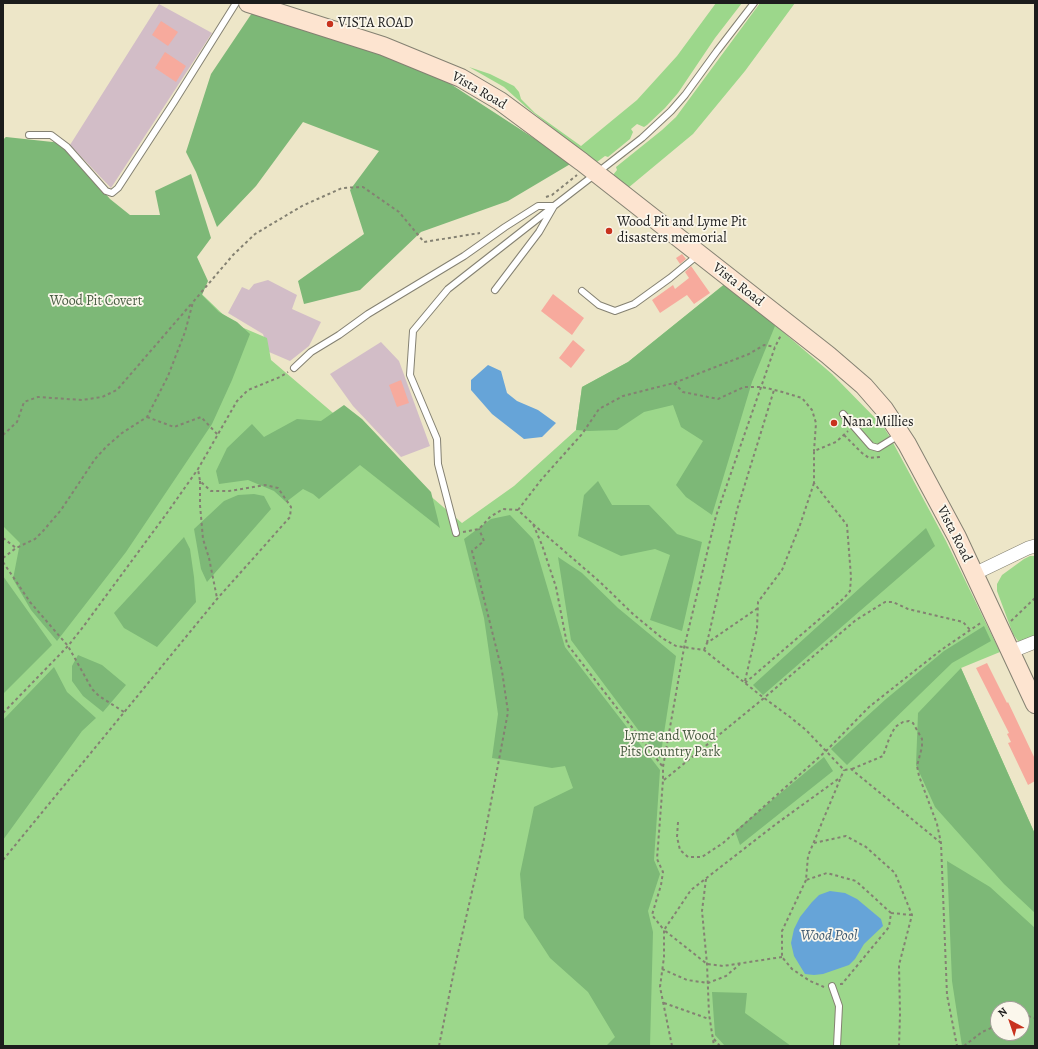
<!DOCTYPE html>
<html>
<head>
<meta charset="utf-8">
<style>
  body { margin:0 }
  #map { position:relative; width:1038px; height:1049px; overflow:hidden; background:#ede6c8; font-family:Alegreya,serif }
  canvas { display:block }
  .frame { position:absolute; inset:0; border:4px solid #1c1c1c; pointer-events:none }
  .north { position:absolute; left:990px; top:1001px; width:40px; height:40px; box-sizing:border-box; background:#fbf7ec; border:1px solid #a29f99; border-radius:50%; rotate:320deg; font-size:11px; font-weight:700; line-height:16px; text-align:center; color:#1c1c1c }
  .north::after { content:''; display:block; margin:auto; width:14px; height:18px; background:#c8321e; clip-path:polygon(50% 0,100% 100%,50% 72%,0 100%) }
</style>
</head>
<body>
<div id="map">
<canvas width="1038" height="1049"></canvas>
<div class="frame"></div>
<div class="north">N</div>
</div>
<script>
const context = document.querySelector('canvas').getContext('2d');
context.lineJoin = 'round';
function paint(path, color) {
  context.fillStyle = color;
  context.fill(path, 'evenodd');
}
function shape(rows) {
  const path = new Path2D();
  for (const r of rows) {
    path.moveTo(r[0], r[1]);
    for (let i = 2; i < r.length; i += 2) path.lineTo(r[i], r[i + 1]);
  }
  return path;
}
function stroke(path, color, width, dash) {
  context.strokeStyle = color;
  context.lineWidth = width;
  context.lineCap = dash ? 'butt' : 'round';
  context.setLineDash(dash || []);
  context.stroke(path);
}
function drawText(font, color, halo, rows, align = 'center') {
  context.font = font + ' Alegreya,serif';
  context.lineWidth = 3.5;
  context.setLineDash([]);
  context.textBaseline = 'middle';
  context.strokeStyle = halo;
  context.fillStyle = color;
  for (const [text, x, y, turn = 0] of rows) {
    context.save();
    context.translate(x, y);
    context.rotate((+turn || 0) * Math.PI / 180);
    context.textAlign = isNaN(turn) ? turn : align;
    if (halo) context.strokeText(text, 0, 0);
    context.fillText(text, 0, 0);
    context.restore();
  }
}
paint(shape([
  [159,4,212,33,111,188,70,145],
  [268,280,297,295,292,309,321,322,309,346,290,361,269,352,263,334,228,313,242,287,249,290,254,284],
  [381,342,399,361,430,446,401,457,353,406,330,374]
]), '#d2bdc7');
paint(shape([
  [716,3,742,3,715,38,678,93,665,108,647,125,644,127,637,124,631,129,633,132,630,139,608,157,605,156,597,162,595,162,526,107,504,87,469,67,490,74,514,86,519,92,521,99,535,113,581,146,637,100,677,56],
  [760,3,795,3,745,71,693,134,628,188,613,175,617,170,616,167,662,130,676,117],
  [6,137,109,205,232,323,267,338,271,360,462,523,514,486,576,430,582,387,628,362,726,283,832,374,883,426,891,439,946,541,1000,652,961,668,1035,834,1035,1046,3,1046,3,140],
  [998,1009,1022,1009,1022,1033,998,1033],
  [1030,556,1035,556,1035,637,1024,642,1018,641,1013,634,997,591,997,584,1002,575,1024,559]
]), '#9cd78b');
paint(shape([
  [254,10,406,55,572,163,508,201,421,232,360,290,304,304,298,281,364,234,350,190,379,151,303,122,256,186,217,227,196,172,186,152,211,74],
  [6,137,62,143,110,199,130,215,160,215,155,191,191,174,211,238,197,257,208,281,202,295,219,312,237,322,250,334,232,380,212,424,126,552,57,641,31,610,13,579,20,543,3,526,3,140],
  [726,283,775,326,752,382,712,515,686,497,676,485,703,441,681,427,673,405,644,412,617,430,589,431,576,430,582,387,628,362],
  [344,405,362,419,431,492,440,528,360,465,319,499,313,494,303,489,286,502,274,491,248,480,219,484,216,471,227,448,252,424,264,437,297,419,321,421],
  [598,481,612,505,649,505,677,534,702,542,682,631,650,620,670,555,655,549,621,556,578,536,584,495],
  [254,494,264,496,271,509,207,582,201,569,194,529,224,501,238,495],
  [510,515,533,539,565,647,660,770,654,860,660,874,648,911,653,932,650,1046,606,1046,615,1037,588,992,550,958,524,918,520,874,534,807,573,788,565,766,552,768,492,758,498,714,484,618,464,539,491,519],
  [926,528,935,546,763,695,753,685],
  [184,537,190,549,194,577,196,602,157,647,124,628,114,613],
  [558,557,582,573,618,608,676,656,660,759,571,640],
  [3,576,52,645,3,694],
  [984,626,991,641,952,663,847,765,831,749,886,699,944,651],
  [78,655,102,665,126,685,103,712,83,696,72,681,72,666],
  [54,667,67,692,96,718,82,731,3,840,3,720],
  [961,668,1035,834,1035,913,1004,884,935,807,916,765,918,713],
  [824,757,833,771,740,845,735,831],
  [947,861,990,887,1035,928,1035,1046,962,1046,952,981],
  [998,1009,1022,1009,1022,1033,998,1033],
  [712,992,747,993,745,1013,791,1046,725,1046,715,1035]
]), '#7db877');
paint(shape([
  [488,365,501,371,507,393,517,401,538,410,556,423,542,437,524,439,492,414,471,390,471,380],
  [830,891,845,893,857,899,881,919,883,926,864,944,855,959,849,965,823,974,814,975,805,974,794,956,791,943,794,929,800,917,812,902,819,895]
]), '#66a4d8');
paint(shape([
  [161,21,178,32,168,46,152,35],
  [165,52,186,66,176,82,155,68],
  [682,254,686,259,680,264,676,258],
  [691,266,710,293,694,304,687,295,660,313,652,300,673,285,675,289,689,278,685,272],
  [553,294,584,318,572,335,541,311],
  [573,340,585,350,571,368,559,358],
  [401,380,409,403,397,407,389,385],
  [987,663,1007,703,1008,702,1035,759,1035,781,1028,785,1008,743,1011,742,1007,734,1009,733,976,668]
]), '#f7aa9d');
const service = shape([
  [29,135,51,135,67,147,106,191,112,193,118,188,174,102,236,3],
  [495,290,539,232,554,206,642,138,671,111,685,95,717,51,754,3],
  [582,291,599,305,615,311,634,304,670,278,698,255],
  [294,368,311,352,339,335,368,314,464,256,505,227,538,206,554,206],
  [843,414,871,446,878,448,899,435],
  [456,533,438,464,437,439,410,375,413,331,448,289,554,206],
  [832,986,839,1006,837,1046]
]);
const minor = shape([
  [974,574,1028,548,1035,546],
  [1010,652,1035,642]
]);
const secondary = shape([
  [248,3,383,46,461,78,500,101,582,162,828,355,864,386,884,409,907,444,957,537,1035,704]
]);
stroke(service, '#848172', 8);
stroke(minor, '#848172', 14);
stroke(secondary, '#848172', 20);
stroke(shape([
  [546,197,552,195,577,175],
  [674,383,683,392,718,399,744,387,762,387,779,391,802,398,812,410,816,423,814,451],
  [147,417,174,427,201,417,218,435],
  [3,435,17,422,24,402,38,397,82,400,102,397,117,390,192,303],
  [844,435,862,453,869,458,880,457],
  [200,481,200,505,203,539,209,558,217,598],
  [518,510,541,480,582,434,599,409,623,396,674,383,749,354,764,345,775,347],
  [533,524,600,582,633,614,662,638,676,646,704,650,760,695,790,717,806,730,844,770,851,769,941,843],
  [463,532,479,529,490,517,503,509,518,510,533,524,542,545,556,587,567,644,663,767],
  [3,538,16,548],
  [3,558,16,548,35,539,43,531,61,510,95,459,107,446,122,433,147,417,168,376,185,332,193,302,233,255,255,234,302,206,342,188,363,187,399,212,424,242,480,233],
  [3,562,30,602,68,646,92,689,99,696,124,712],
  [1011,621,1035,598],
  [707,643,737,510,774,390],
  [704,650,707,643,758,608],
  [745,681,757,629,758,602,782,570,800,525,814,483],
  [745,683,844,598,850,591,851,577,847,525,814,483,814,451,836,442,848,431],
  [3,713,68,646,83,627,167,513,198,469,237,401,248,390,280,377,288,372],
  [852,769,883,756,889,739,895,727,903,722,909,721,913,723,922,739,922,747,917,766,919,776,937,824,941,843,947,995,957,1046],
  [664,780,764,698,856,620,885,602,893,602,908,609,963,622,971,631],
  [678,822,677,837,680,850,688,857,702,857,723,843,826,751,869,707,941,650,982,622],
  [814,843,846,836,866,847,895,873,912,915,899,965,900,1014,899,1046],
  [3,860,217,599,290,517,291,507,278,488,265,485,229,491,211,491,200,481,198,469],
  [706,879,702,911,707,964,709,1014,714,1046],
  [806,880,782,931,782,957,792,969,810,981,824,987],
  [891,913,912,915],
  [782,957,723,966,707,964,664,930,691,890,776,824,841,777],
  [662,969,687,980,708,983,726,976,740,964],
  [840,984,842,984,889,927,891,913,856,881,827,873,806,880,808,856,844,770],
  [664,1003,709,1019],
  [1022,1015,1035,1018],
  [714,1039,720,1046],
  [439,1046,455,966,484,839,508,712,502,671,472,551,484,541,479,529],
  [672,1046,660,987,664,957,664,930,652,915,661,885,663,872,657,859,663,780,663,767,684,648,716,516,775,347,781,335],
  [964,1046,982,1032,998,1025]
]), '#848172', 2, [3, 3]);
stroke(service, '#fff', 6);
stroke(minor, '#fff', 13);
stroke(secondary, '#fde4d0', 18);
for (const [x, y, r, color] of [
  [330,24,4,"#c8321e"],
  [609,231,4,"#c8321e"],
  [834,423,4,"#c8321e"]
]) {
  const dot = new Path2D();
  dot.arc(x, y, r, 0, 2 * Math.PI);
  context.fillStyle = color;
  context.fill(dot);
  stroke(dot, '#fbf7ec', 1.5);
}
drawText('14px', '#1c1c1c', '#fbf7ec', [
  ["VISTA ROAD",338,24],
  ["Wood Pit and Lyme Pit",617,223],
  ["disasters memorial",617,239],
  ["Nana Millies",842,423]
], 'left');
drawText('14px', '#1c1c1c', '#fbf7ec', [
  ["Vista Road",479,91,30],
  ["Vista Road",738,285,38],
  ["Vista Road",954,534,63]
]);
drawText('14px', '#495d43', '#fbf7ec', [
  ["Wood Pit Covert",96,302],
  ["Lyme and Wood",670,737],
  ["Pits Country Park",670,753]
]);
drawText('italic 15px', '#3d5971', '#fbf7ec', [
  ["Wood Pool",829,936]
]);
</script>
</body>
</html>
